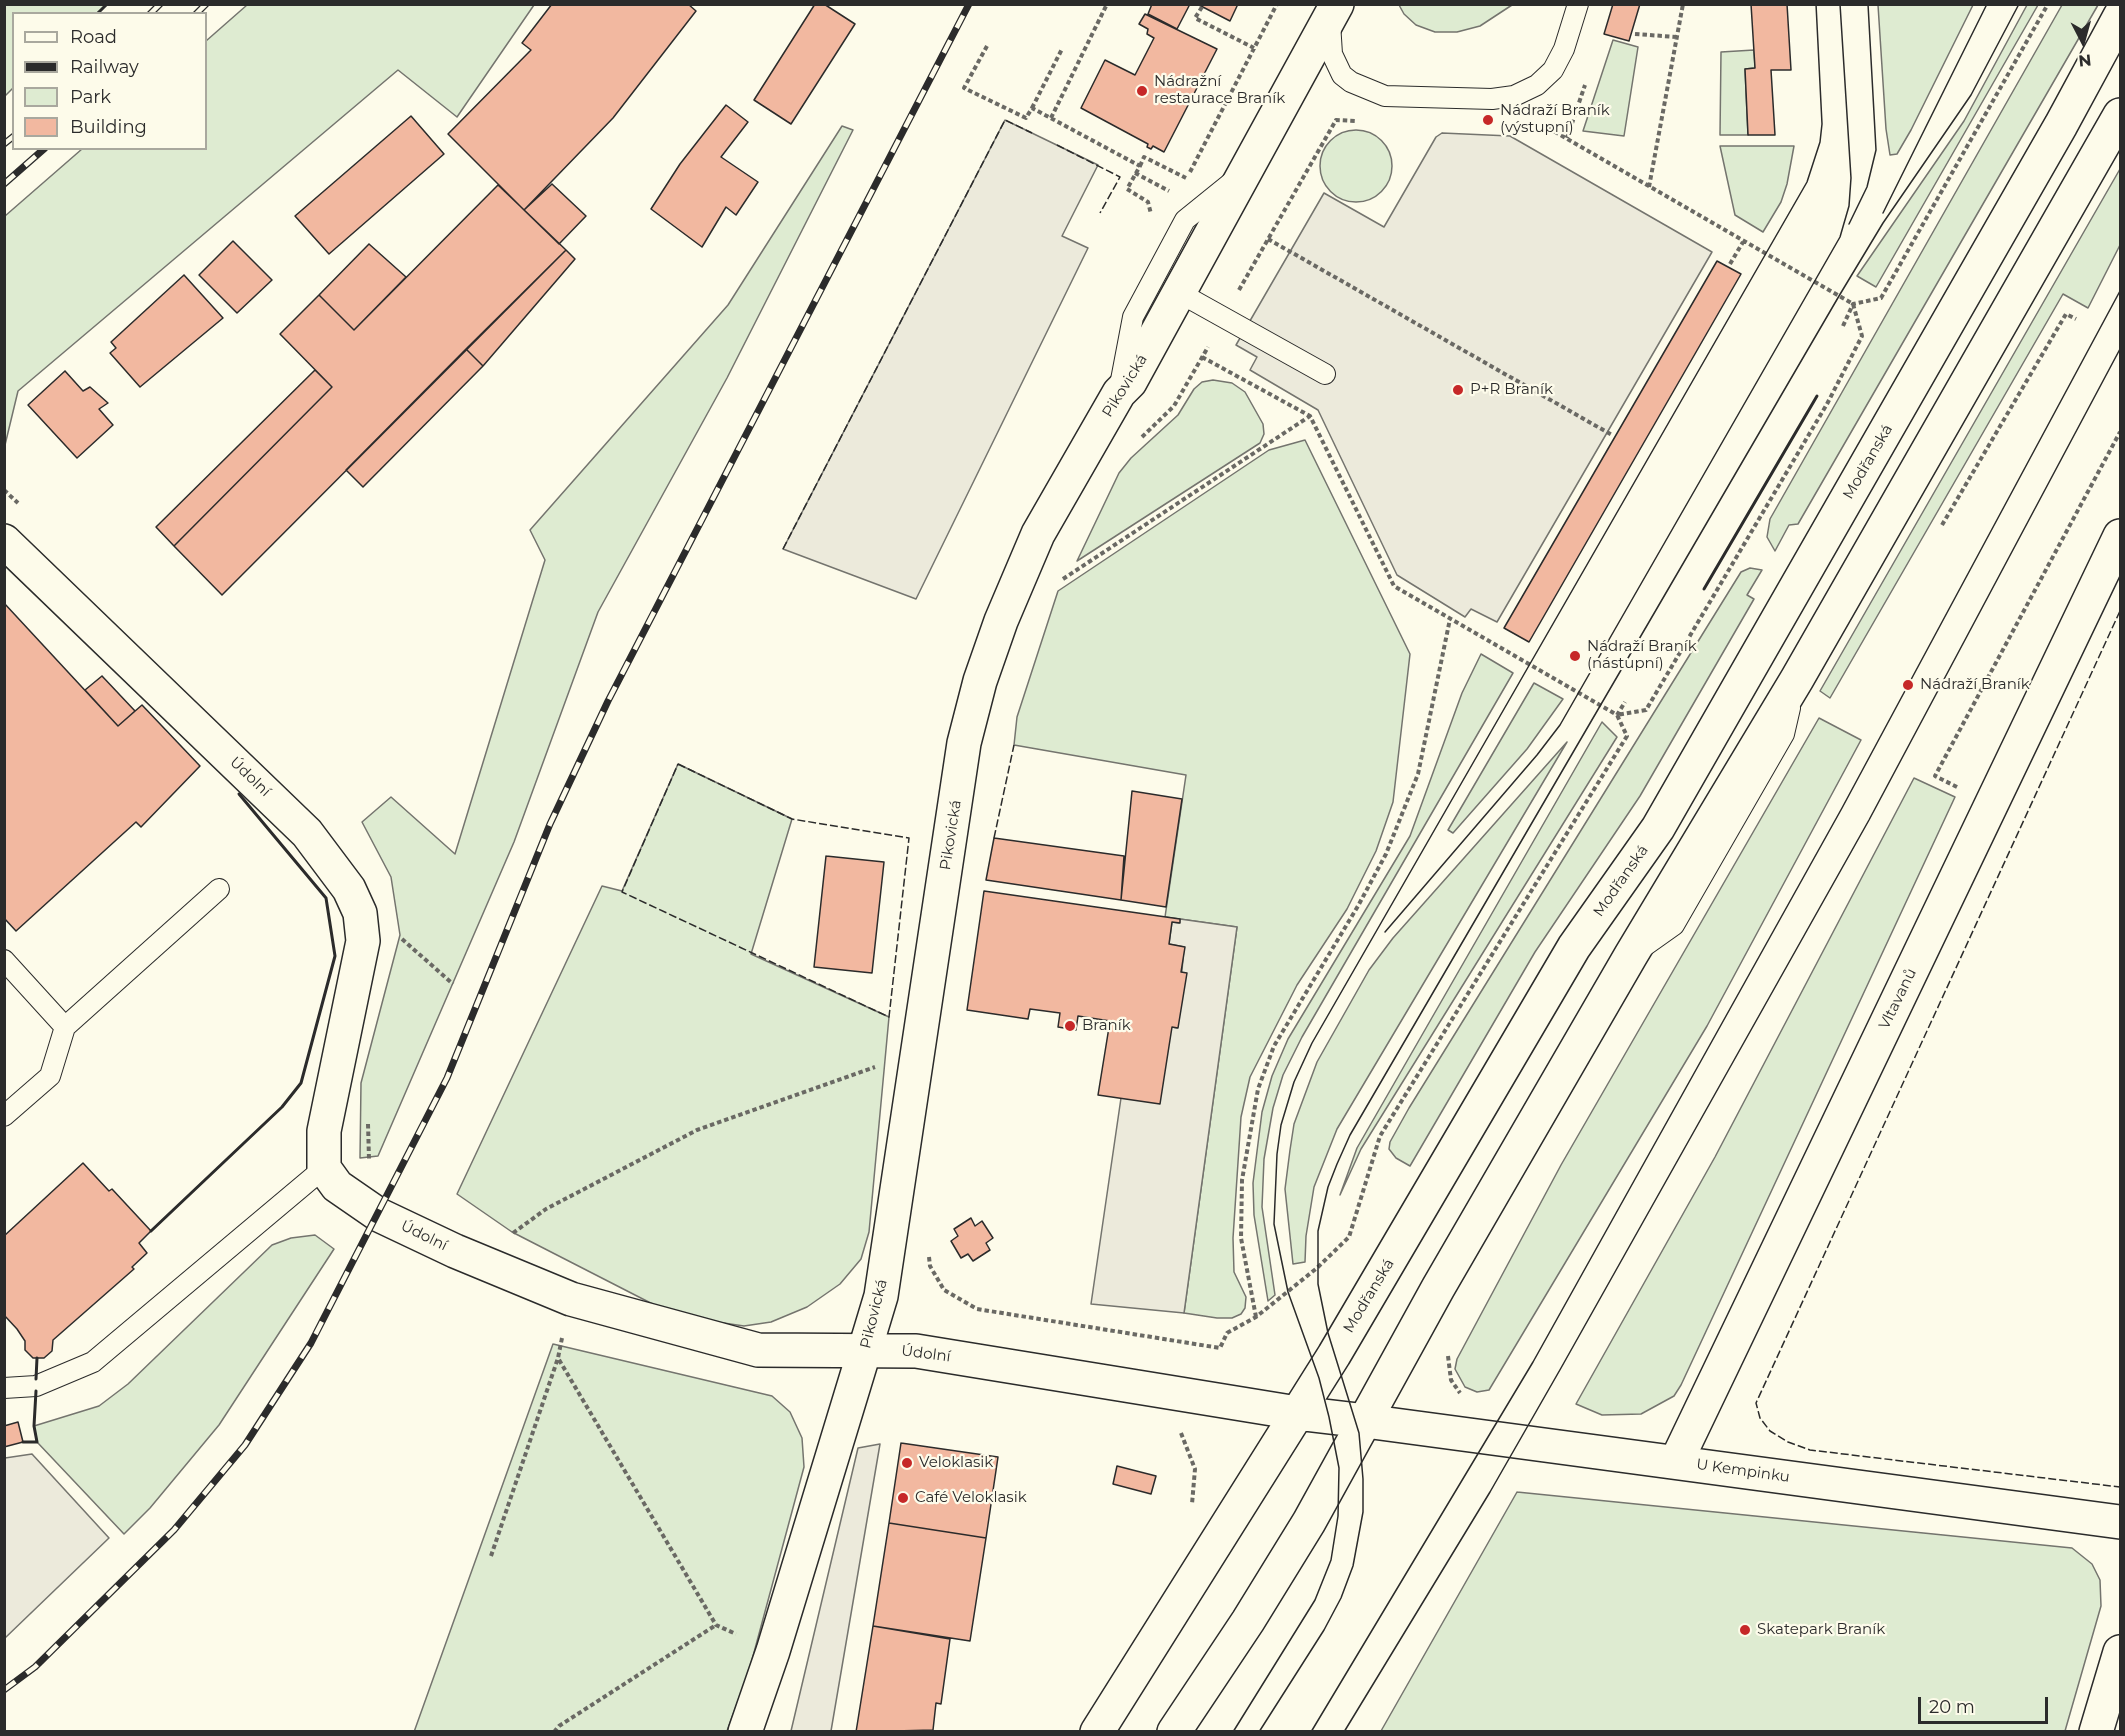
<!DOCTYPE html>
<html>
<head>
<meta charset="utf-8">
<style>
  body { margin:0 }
  #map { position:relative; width:2125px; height:1736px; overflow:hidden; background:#fdfbea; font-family:Montserrat,sans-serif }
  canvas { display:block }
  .frame { position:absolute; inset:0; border:6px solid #2b2b2b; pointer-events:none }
  .legend { position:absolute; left:12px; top:12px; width:195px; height:138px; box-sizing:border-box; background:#fdfbea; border:2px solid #a9a89e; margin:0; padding:8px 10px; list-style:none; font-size:18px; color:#2b2b2b }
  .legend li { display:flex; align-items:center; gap:12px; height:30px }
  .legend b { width:30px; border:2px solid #a9a89e }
  .north { position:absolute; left:2053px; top:12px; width:60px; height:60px; -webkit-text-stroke:4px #fdfbea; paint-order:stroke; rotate:174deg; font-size:16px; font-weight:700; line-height:24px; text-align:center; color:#2b2b2b }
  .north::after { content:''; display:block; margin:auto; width:21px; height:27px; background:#2b2b2b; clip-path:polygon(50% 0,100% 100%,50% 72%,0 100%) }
  .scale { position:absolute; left:1918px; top:1697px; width:130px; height:27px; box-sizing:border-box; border:3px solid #2b2b2b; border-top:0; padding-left:8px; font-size:18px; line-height:21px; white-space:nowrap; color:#2b2b2b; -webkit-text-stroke:4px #fdfbea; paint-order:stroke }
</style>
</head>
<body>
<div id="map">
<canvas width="2125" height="1736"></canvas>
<div class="frame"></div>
<ul class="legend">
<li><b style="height:8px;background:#fdfbea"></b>Road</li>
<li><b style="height:8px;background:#2b2b2b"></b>Railway</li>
<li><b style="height:16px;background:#deebd1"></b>Park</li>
<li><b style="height:16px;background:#f2b8a0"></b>Building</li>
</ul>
<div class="north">N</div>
<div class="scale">20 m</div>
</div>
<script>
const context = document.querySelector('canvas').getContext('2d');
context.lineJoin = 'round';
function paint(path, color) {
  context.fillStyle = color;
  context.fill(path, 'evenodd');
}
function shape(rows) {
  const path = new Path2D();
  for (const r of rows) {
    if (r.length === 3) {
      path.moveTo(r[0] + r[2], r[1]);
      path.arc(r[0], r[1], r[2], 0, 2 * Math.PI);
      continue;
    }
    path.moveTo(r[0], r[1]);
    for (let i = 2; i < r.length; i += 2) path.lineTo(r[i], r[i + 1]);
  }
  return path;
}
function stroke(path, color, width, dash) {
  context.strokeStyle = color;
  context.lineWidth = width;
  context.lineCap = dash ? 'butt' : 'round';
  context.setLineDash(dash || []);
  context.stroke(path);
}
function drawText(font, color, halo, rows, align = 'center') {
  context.font = font + ' Montserrat,sans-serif';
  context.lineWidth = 4.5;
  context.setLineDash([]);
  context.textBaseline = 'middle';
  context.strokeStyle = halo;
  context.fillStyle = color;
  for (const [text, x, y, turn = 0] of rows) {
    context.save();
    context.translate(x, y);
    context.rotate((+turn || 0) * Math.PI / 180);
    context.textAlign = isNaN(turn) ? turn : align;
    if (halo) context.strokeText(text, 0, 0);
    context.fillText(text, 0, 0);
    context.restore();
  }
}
const green = shape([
  [5,4,107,4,107,5,97,13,14,14,13,88,5,96,5,4],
  [247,5,534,5,457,117,398,70,18,391,5,445,5,216,82,149,206,148,206,41,247,5],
  [1399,5,1512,5,1480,26,1457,32,1435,32,1416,25,1404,14,1399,5],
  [1878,5,1973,5,1911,130,1897,154,1890,155,1886,129,1878,5],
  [2027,5,2038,5,1876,287,1857,276,1964,121,2027,5],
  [2062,5,2098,5,1798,524,1789,525,1775,551,1767,537,1770,519,2062,5],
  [1613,40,1638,47,1624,136,1583,131,1613,40],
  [1754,50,1755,68,1745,69,1748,135,1720,135,1721,52,1754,50],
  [842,126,853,130,727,378,598,612,514,842,378,1156,360,1158,361,1083,400,935,391,877,362,822,391,797,455,854,545,560,530,530,728,305,842,126],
  [1356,166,36],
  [1720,146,1794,146,1787,184,1781,202,1763,232,1735,215,1720,146],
  [2120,169,2120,245,2088,308,2063,294,1830,698,1820,691,2120,169],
  [1213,380,1232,383,1245,392,1263,424,1264,434,1260,443,1077,561,1119,473,1131,458,1178,415,1194,389,1202,382,1213,380],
  [1305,440,1410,654,1393,802,1376,851,1347,909,1297,985,1250,1077,1241,1117,1233,1238,1234,1272,1246,1297,1245,1308,1241,1314,1232,1318,1217,1318,1184,1313,1237,927,1165,917,1186,775,1014,745,1017,717,1058,591,1269,450,1305,440],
  [1750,568,1762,570,1747,595,1754,599,1640,796,1535,952,1410,1166,1396,1158,1389,1149,1390,1142,1409,1108,1741,572,1750,568],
  [1481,654,1513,673,1302,1037,1283,1075,1273,1108,1264,1159,1262,1207,1275,1295,1268,1301,1254,1215,1253,1183,1262,1112,1272,1076,1288,1039,1410,836,1462,693,1481,654],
  [1534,683,1563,699,1527,749,1453,833,1448,830,1534,683],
  [1819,718,1861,740,1707,1026,1489,1390,1477,1392,1465,1387,1455,1369,1457,1359,1561,1165,1819,718],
  [1602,722,1617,737,1361,1149,1340,1195,1357,1148,1602,722],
  [1567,742,1337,1129,1314,1187,1306,1236,1305,1262,1293,1264,1285,1189,1290,1150,1294,1124,1317,1062,1369,970,1393,938,1567,742],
  [678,764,792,819,751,954,889,1017,869,1232,861,1259,840,1284,807,1307,771,1322,744,1326,676,1316,512,1232,457,1194,602,886,622,891,678,764],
  [1914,778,1955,797,1681,1385,1674,1396,1641,1414,1602,1415,1576,1404,1715,1157,1914,778],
  [315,1235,334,1249,219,1425,150,1508,124,1534,37,1442,34,1426,99,1406,128,1384,272,1245,291,1238,315,1235],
  [553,1344,772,1396,790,1412,802,1438,804,1467,749,1671,727,1731,414,1732,553,1344],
  [1517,1492,2072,1548,2092,1564,2100,1580,2101,1606,2065,1731,1381,1731,1517,1492]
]);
paint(green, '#deebd1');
stroke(green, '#74746e', 1.5);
const parking = shape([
  [1005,120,1098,165,1062,236,1088,248,916,599,783,549,1005,120],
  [1442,133,1510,136,1712,252,1497,622,1471,609,1465,617,1397,575,1318,410,1250,370,1257,357,1236,345,1324,193,1384,227,1436,137,1442,133],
  [1180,919,1237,927,1184,1313,1091,1304,1121,1098,1172,1027,1177,1028,1184,947,1169,944,1172,922,1179,923,1180,919],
  [880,1444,831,1731,791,1731,858,1448,880,1444],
  [32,1454,109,1538,5,1638,5,1458,32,1454]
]);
paint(parking, '#eceadb');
stroke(parking, '#74746e', 1.5);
const building = shape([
  [552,4,688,4,696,11,613,118,524,210,448,134,531,50,522,43,552,4],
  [815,4,824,4,855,24,791,124,754,100,815,4],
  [1152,4,1190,4,1177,29,1148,14,1152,4],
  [1197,4,1238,4,1230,21,1197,4],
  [1613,4,1640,4,1629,41,1604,34,1613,4],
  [1751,4,1787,4,1791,70,1771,70,1775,135,1748,135,1745,69,1755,68,1751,4],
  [1145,14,1217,49,1164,152,1153,146,1151,149,1147,147,1148,144,1081,108,1105,60,1135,75,1154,38,1147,34,1148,29,1139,24,1145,14],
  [726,105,748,122,721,157,758,182,736,215,726,207,702,247,651,209,680,164,726,105],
  [411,116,444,154,329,254,295,216,411,116],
  [552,184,586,216,559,244,524,210,552,184],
  [498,185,566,250,222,595,174,546,332,387,280,334,319,295,354,330,498,185],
  [233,241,272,280,237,313,199,275,233,241],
  [369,244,406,277,354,330,319,295,369,244],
  [566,250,575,259,483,366,466,349,566,250],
  [1717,261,1741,274,1529,642,1504,628,1717,261],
  [184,275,223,318,140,387,110,353,116,348,111,342,184,275],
  [466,349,483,366,363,487,346,470,466,349],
  [315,370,332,387,174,546,156,527,315,370],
  [65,371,83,391,90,387,108,403,99,409,113,425,77,458,28,405,65,371],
  [4,603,118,726,142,705,200,766,141,827,136,822,16,931,4,918,4,603],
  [102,676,135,711,118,726,85,690,102,676],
  [1132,791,1182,799,1166,907,1121,900,1132,791],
  [994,838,1124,856,1121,900,986,880,994,838],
  [826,856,884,862,872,973,814,967,826,856],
  [984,891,1180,919,1180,923,1172,922,1169,944,1185,947,1181,972,1187,973,1178,1028,1172,1027,1160,1104,1098,1095,1110,1021,1078,1016,1076,1030,1058,1027,1060,1013,1030,1009,1028,1019,967,1010,984,891],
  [83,1163,109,1191,112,1189,151,1231,139,1243,147,1253,132,1267,134,1269,53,1340,52,1351,44,1358,33,1358,25,1350,25,1341,17,1329,4,1315,4,1236,83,1163],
  [971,1218,975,1226,982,1221,993,1238,986,1243,990,1250,973,1261,968,1254,961,1258,951,1241,958,1236,954,1229,971,1218],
  [18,1422,23,1442,4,1447,4,1426,18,1422],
  [901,1443,998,1457,986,1538,889,1523,901,1443],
  [1117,1466,1156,1476,1151,1494,1113,1484,1117,1466],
  [889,1523,986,1538,970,1641,873,1626,889,1523],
  [873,1626,950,1639,941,1704,936,1703,933,1730,856,1732,873,1626]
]);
paint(building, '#f2b8a0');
stroke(building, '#2b2b2b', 1.5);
const service = shape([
  [1330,23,1332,54,1342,75,1351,82,1385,96,1492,99,1514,96,1537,85,1553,70,1564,49,1578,4],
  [1178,292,1325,374],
  [1121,380,1133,317,1185,220,1232,182],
  [1643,947,1674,925,1784,734,1790,708],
  [4,960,65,1027],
  [4,1116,50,1076,65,1027,219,889],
  [4,1388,36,1386,93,1362,324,1168]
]);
const minor = shape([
  [1365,1421,2120,1522],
  [1676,1462,2120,536],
  [745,1732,773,1651,865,1349],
  [2096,1732,2120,1652]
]);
const tertiary = shape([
  [4,541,307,833,349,889,360,913,363,941,324,1131,324,1168,337,1186,379,1215,455,1251,571,1299,758,1350,916,1351,1297,1413],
  [865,1349,881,1296,964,743,980,681,1001,621,1038,534,1119,393,1130,382,1337,4]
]);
const secondary = shape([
  [1297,1413,1365,1421],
  [1097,1732,1334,1355,1574,947,1658,828,2061,125,2120,16],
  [1174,1732,1248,1621,1309,1522,1438,1288,1631,955,1797,679,2120,115]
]);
stroke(service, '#2b2b2b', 22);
stroke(minor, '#2b2b2b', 36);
stroke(tertiary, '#2b2b2b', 36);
stroke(secondary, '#2b2b2b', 36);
stroke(shape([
  [1202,7,1195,18,1254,48],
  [1635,34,1677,37],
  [987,46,964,88,1026,118,1032,108,1140,166,1127,189,1148,202,1151,214],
  [1032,108,1062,49],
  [1051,118,1107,4],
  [1567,138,1585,85],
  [1140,166,1144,157,1186,178],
  [1190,172,1277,4],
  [1135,173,1169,191],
  [1649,187,1683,4],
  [1268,239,1612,435],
  [1730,264,1743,242],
  [1239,290,1336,120,1355,121],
  [1843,326,1853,304,1881,298,2048,4],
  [1202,357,1310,416,1394,586,1617,715,1625,702],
  [1142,437,1174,406,1208,347],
  [4,490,18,503],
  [1942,525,2066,314,2076,319],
  [1063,579,1310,416],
  [1957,787,1935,776,2120,432],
  [402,939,453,984],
  [368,1124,369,1159],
  [513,1233,546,1209,697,1130,875,1067],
  [929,1257,930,1266,944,1290,977,1309,1220,1348,1227,1333,1256,1317,1317,1268,1349,1237,1380,1136,1627,736,1617,715,1646,710,1827,404,1862,336,1853,304,1543,125,1534,125],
  [1256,1317,1241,1238,1242,1180,1258,1089,1274,1046,1358,906,1386,854,1418,774,1450,619],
  [562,1338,558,1358,716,1625,736,1634],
  [1448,1356,1451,1380,1460,1393],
  [1181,1433,1195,1469,1192,1504],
  [491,1556,558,1358],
  [554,1732,559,1726,716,1625]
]), '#6a6964', 4, [4.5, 3]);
stroke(service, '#fdfbea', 20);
stroke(minor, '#fdfbea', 33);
stroke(tertiary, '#fdfbea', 33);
stroke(secondary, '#fdfbea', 33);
stroke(shape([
  [1883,213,1987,4],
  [1849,224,1867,187,1876,150,1868,4],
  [1385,932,1537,755,1560,725,1840,237,1849,206,1851,178,1840,4],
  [1233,1732,1315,1600,1331,1560,1338,1516,1339,1468,1329,1417,1319,1378,1288,1292,1274,1224,1277,1154,1281,1125,1294,1082,1312,1043,1807,182,1820,142,1822,124,1816,4],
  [1259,1732,1324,1630,1341,1598,1353,1566,1363,1512,1363,1479,1359,1433,1328,1333,1318,1284,1318,1231,1328,1187,1337,1164,1350,1135,1839,296,1883,223,1971,95,2019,4],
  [1311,1732,1533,1362,1842,808,2120,291],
  [1344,1732,1490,1492,1561,1368,1869,820,2120,349]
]), '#2b2b2b', 1.5);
const rail = shape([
  [150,14,160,4],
  [196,14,206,4],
  [4,144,14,136],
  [4,184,45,148],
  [4,1690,35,1667,174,1530,245,1445,311,1343,447,1078,550,824,608,701,969,4]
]);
stroke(rail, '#2b2b2b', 7);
stroke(rail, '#fdfbea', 4.5, [14]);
stroke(shape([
  [1057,145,1120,177,1100,213],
  [783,549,1005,120,1032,133],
  [2120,611,1756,1403,1760,1418,1770,1431,1788,1442,1810,1450,2120,1487],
  [678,764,792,819,909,838,889,1017,622,892,678,764],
  [994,838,1014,745]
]), '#2b2b2b', 1.5, [8, 3]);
stroke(shape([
  [97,14,107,4],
  [1704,589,1817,396],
  [151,1231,282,1107,301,1083,335,956,326,898,239,794],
  [36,1379,37,1358],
  [23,1442,37,1442,34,1426,36,1391]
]), '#2b2b2b', 3);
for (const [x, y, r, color] of [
  [1142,91,6,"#c62828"],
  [1488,120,6,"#c62828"],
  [1458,390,6,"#c62828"],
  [1575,656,6,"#c62828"],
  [1908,685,6,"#c62828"],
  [1070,1026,6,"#c62828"],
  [907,1463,6,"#c62828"],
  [903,1498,6,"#c62828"],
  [1745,1630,6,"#c62828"]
]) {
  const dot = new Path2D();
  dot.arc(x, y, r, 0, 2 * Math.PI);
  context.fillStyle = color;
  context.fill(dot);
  stroke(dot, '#fdfbea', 2);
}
drawText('15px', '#2b2b2b', '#fdfbea', [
  ["Nádražní",1154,82],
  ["restaurace Braník",1154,99],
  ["Nádraží Braník",1500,111],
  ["(výstupní)",1500,128],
  ["P+R Braník",1470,390],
  ["Nádraží Braník",1587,647],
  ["(nástupní)",1587,664],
  ["Nádraží Braník",1920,685],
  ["Braník",1082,1026],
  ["Veloklasik",919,1463],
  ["Café Veloklasik",915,1498],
  ["Skatepark Braník",1757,1630]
], 'left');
drawText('15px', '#2b2b2b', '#fdfbea', [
  ["Pikovická",1125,386,-58],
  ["Modřanská",1868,462,-60],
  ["Údolní",250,777,44],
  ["Pikovická",951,835,-81],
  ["Modřanská",1621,881,-55],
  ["Vltavanů",1898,999,-64],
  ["Údolní",424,1236,26],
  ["Modřanská",1369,1296,-59],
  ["Pikovická",874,1314,-76],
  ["Údolní",926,1354,7],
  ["U Kempinku",1743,1471,8]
]);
</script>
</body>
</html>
